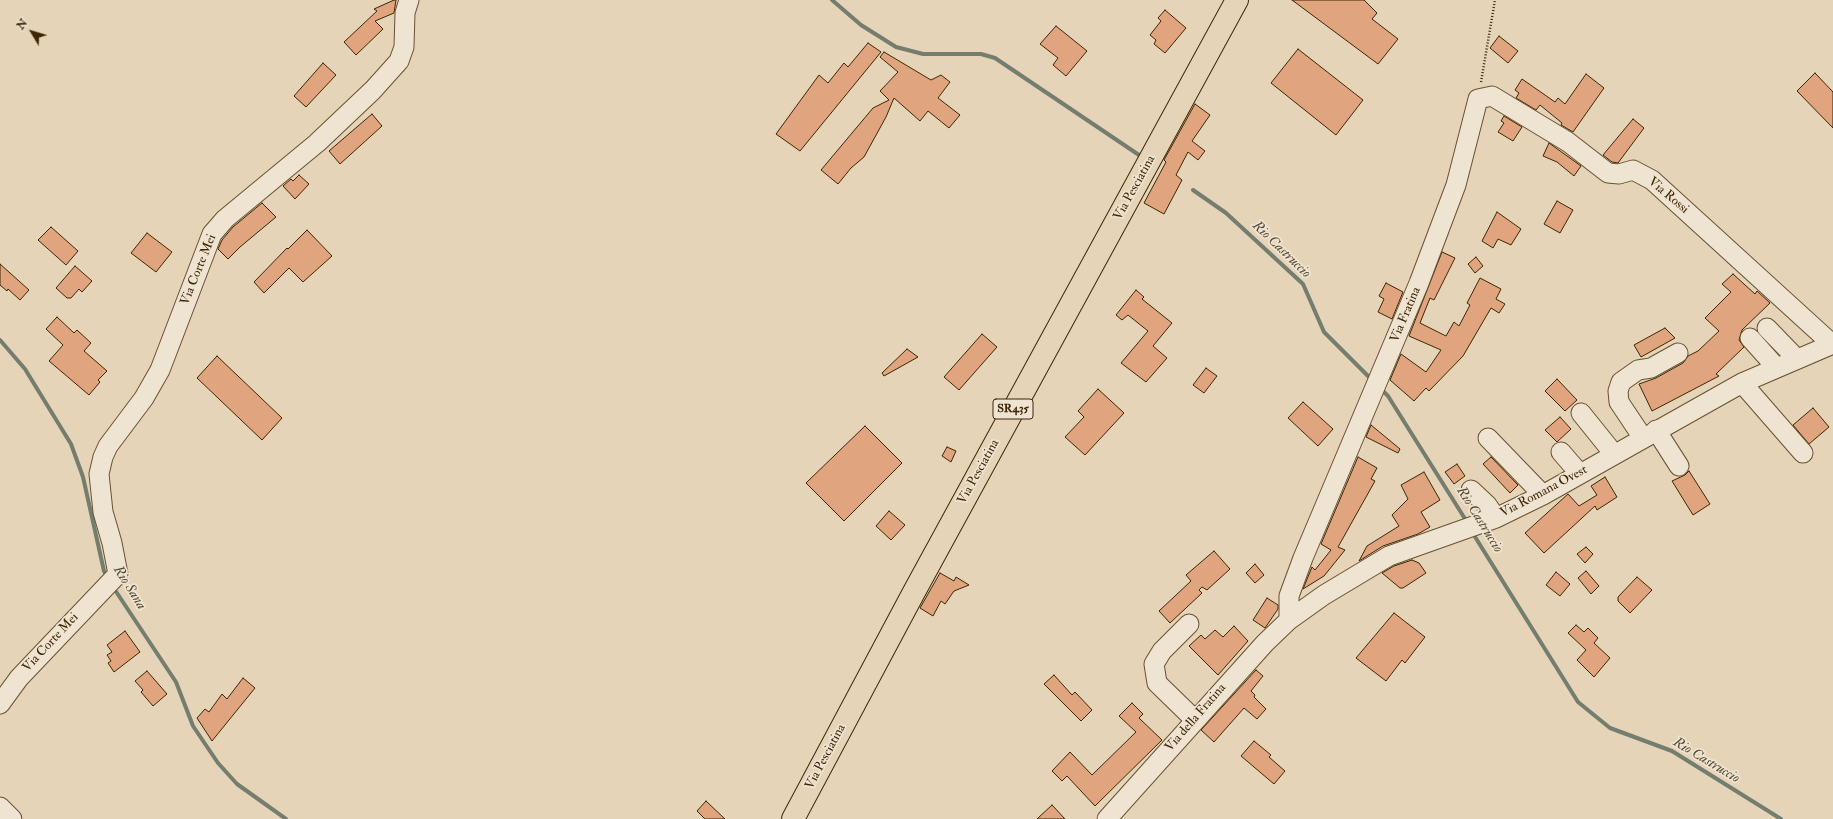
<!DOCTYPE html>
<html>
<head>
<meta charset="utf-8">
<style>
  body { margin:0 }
  #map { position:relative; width:1833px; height:819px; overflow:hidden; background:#e6d4b8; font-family:"IM FELL Double Pica",serif }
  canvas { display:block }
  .north { position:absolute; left:12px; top:12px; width:40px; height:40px; -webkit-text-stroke:3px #efe3d1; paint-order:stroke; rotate:308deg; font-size:11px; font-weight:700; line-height:16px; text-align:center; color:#3d2603 }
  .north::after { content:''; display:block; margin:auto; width:14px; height:18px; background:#3d2603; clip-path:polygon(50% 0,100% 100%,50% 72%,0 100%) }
</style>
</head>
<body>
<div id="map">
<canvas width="1833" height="819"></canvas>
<div class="north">N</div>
</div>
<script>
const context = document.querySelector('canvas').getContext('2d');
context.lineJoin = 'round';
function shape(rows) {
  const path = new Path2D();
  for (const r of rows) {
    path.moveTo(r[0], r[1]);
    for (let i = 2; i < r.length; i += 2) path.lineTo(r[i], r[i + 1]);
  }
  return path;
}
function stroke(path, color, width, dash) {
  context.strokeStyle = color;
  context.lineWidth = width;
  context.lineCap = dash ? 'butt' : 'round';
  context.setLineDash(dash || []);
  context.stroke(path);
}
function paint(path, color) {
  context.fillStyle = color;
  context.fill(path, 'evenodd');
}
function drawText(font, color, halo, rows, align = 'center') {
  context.font = font + ' "IM FELL Double Pica",serif';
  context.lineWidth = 3.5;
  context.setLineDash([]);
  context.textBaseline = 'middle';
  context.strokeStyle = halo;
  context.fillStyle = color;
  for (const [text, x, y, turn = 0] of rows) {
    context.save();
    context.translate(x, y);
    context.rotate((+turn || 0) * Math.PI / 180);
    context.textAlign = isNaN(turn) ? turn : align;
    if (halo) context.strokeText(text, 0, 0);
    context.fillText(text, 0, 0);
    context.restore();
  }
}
stroke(shape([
  [832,0,861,25,896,47,923,54,981,54,995,58,1139,155],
  [1193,190,1226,213,1303,284,1324,332,1372,380],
  [0,340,25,369,71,444,83,477,104,571,108,578],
  [1381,389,1388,396,1467,522],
  [1472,532,1578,702,1610,728,1672,751,1781,819],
  [113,587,176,682,193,726,218,763,237,784,286,819]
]), '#747d6e', 4);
const building = shape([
  [394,0,396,0,394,13,375,21,383,29,356,55,344,42,377,11,374,9,394,0],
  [1292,0,1364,0,1377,13,1372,19,1398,39,1378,64,1292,0],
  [1165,10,1186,28,1165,53,1154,44,1156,40,1150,35,1161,21,1158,18,1165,10],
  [1056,26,1087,51,1066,76,1053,65,1058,58,1040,44,1056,26],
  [1499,36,1518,51,1508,63,1490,48,1499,36],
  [868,43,881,52,800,151,776,134,819,75,828,83,844,63,848,67,868,43],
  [1298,49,1363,100,1336,135,1271,83,1298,49],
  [884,52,931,80,941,75,950,82,938,98,960,115,949,128,928,111,920,121,894,98,886,117,864,157,851,168,838,184,821,170,873,108,889,100,880,91,898,72,880,57,884,52],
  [323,63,336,75,306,107,294,96,323,63],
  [1815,73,1833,92,1833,128,1797,91,1815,73],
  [1586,74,1604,88,1573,132,1561,125,1562,123,1540,105,1536,110,1516,98,1519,93,1515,90,1522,79,1555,102,1558,98,1565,104,1586,74],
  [1195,104,1210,115,1192,141,1205,151,1198,160,1188,152,1176,175,1182,180,1164,214,1144,203,1166,162,1164,160,1195,104],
  [372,114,382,126,340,164,329,151,372,114],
  [1504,116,1522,127,1513,141,1498,132,1504,123,1501,121,1504,116],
  [1633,119,1644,128,1618,163,1612,162,1603,155,1633,119],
  [1549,143,1581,166,1574,176,1557,162,1543,156,1549,143],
  [299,175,309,184,295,199,283,186,291,179,293,181,299,175],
  [1557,201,1573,210,1560,233,1544,224,1557,201],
  [262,203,276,217,240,247,228,259,218,249,222,240,233,227,262,203],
  [1497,212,1521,229,1511,245,1498,239,1493,248,1482,241,1497,212],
  [51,227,78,251,66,265,38,240,51,227],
  [307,230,332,256,303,282,289,268,264,293,254,282,287,248,288,249,307,230],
  [147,233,172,252,156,272,131,253,147,233],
  [1442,252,1455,258,1434,300,1430,298,1420,323,1446,336,1454,322,1459,326,1470,305,1467,303,1480,278,1501,289,1496,299,1505,304,1499,313,1491,308,1463,356,1429,391,1426,388,1414,401,1390,380,1401,354,1426,372,1441,350,1409,336,1442,252],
  [1476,257,1483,266,1475,273,1468,264,1476,257],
  [0,264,29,290,20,300,8,289,7,291,0,285,0,264],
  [75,266,92,281,82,292,79,289,71,298,67,298,56,288,75,266],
  [1733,274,1755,294,1757,291,1770,303,1742,330,1739,340,1744,347,1716,374,1719,376,1652,411,1639,384,1656,378,1683,363,1688,356,1698,351,1719,331,1705,318,1731,292,1722,284,1733,274],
  [1386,283,1403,292,1392,319,1378,312,1384,299,1379,296,1386,283],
  [1136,290,1144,297,1142,299,1172,323,1153,346,1167,358,1146,382,1121,363,1148,331,1128,315,1122,320,1116,315,1136,290],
  [57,317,74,333,77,330,91,343,84,351,107,371,98,380,100,382,89,395,49,361,63,345,46,329,57,317],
  [1665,328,1675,338,1641,357,1634,345,1665,328],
  [982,334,997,347,959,390,944,377,982,334],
  [907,349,918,357,884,376,882,373,907,349],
  [217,356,282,418,262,440,197,378,217,356],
  [1206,368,1217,376,1204,393,1193,385,1206,368],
  [1557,379,1577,400,1565,411,1545,391,1557,379],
  [1098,389,1124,413,1085,455,1065,437,1084,417,1078,411,1098,389],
  [1303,402,1333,429,1318,446,1288,418,1303,402],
  [1813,408,1829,427,1809,444,1793,425,1813,408],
  [1560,417,1571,429,1557,442,1545,430,1560,417],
  [1371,425,1400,449,1398,453,1366,437,1371,425],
  [865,426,902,463,844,521,806,483,865,426],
  [947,447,956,451,951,462,942,456,947,447],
  [1358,457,1377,468,1371,479,1375,481,1338,547,1345,550,1324,576,1303,589,1312,567,1315,570,1331,550,1321,544,1358,457],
  [1491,457,1518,485,1510,493,1483,464,1491,457],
  [1457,464,1465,476,1454,484,1445,472,1457,464],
  [1689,471,1710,504,1693,515,1672,481,1685,475,1689,471],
  [1424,472,1440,500,1421,512,1430,527,1418,534,1383,546,1359,561,1367,546,1399,526,1392,515,1408,499,1401,485,1424,472],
  [1605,477,1617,497,1597,510,1595,506,1544,553,1525,533,1568,494,1579,506,1597,495,1591,486,1605,477],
  [889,511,905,525,891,540,876,526,889,511],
  [1586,547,1593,554,1585,563,1577,554,1586,547],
  [1214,551,1230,569,1207,590,1202,587,1199,590,1202,593,1170,623,1159,611,1191,581,1186,575,1214,551],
  [1412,560,1419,563,1426,573,1403,588,1400,588,1382,573,1394,566,1412,560],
  [1255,564,1264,575,1255,583,1246,573,1255,564],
  [1586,571,1599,586,1591,594,1578,578,1586,571],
  [1556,572,1570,584,1560,596,1546,585,1556,572],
  [940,573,954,581,956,577,969,585,954,591,945,604,941,601,933,616,920,608,940,573],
  [1637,577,1652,590,1630,613,1618,601,1618,597,1637,577],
  [1267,598,1278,605,1278,609,1265,628,1253,620,1267,598],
  [1394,613,1425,637,1405,663,1402,660,1386,681,1356,658,1394,613],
  [1576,625,1584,632,1588,628,1598,638,1594,643,1610,658,1594,677,1577,660,1586,650,1568,633,1576,625],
  [1234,626,1248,641,1218,675,1189,646,1201,635,1205,639,1215,630,1223,637,1234,626],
  [125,631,140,652,114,672,108,663,111,661,107,655,112,652,107,645,125,631],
  [1256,670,1263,676,1251,691,1255,695,1254,697,1266,709,1257,719,1244,708,1214,742,1201,730,1256,670],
  [147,671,167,694,153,706,141,692,143,690,135,681,147,671],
  [1054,675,1072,695,1075,692,1092,710,1081,721,1044,684,1054,675],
  [243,678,255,688,212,741,197,718,205,709,209,712,222,694,227,699,243,678],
  [1132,703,1143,714,1139,718,1162,740,1095,806,1067,776,1062,781,1052,771,1070,752,1092,775,1136,732,1119,716,1132,703],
  [1254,741,1271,755,1269,757,1285,771,1274,784,1241,756,1254,741],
  [706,801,725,819,705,819,697,811,706,801],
  [1052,805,1065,819,1037,819,1052,805]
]);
paint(building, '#e0a47e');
stroke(building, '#3d2603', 1);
const minor = shape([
  [1767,328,1796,358],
  [1750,338,1776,367],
  [1742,383,1803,453],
  [1581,413,1614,454],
  [1656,430,1679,466],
  [1488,438,1543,495],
  [1643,438,1619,402,1618,391,1621,382,1638,370,1651,368,1678,353],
  [1561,452,1580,474],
  [1471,490,1487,505,1496,518],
  [1289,620,1289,596,1303,558,1419,283,1456,185,1478,99,1492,96,1568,142,1608,173,1619,174,1633,170,1652,180,1832,344],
  [1189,624,1162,651,1154,664,1157,683,1195,720],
  [0,704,19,678,118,574,112,543,103,512,99,474,103,457,108,446,144,398,160,370,212,234,225,219,317,143,373,90,399,61,404,47,405,13,409,0],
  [0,807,12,819],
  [1107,819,1265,643,1289,620,1324,595,1389,556,1496,518,1543,495,1742,383,1833,344]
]);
const major = shape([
  [793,819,914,592,1237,0]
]);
stroke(minor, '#675230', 21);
stroke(major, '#3d2603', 24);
stroke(shape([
  [1481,82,1495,0]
]), '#3d2603', 2.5, [1, 2]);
stroke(minor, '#efe3d1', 19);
stroke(major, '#e6d4b8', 22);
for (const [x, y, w] of [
  [1013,409,40]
]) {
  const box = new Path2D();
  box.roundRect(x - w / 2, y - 10, w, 20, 3);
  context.fillStyle = '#efe3d1';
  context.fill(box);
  stroke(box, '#3d2603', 1);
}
drawText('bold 12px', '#3d2603', null, [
  ["SR435",1013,409]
]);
drawText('13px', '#3d2603', '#efe3d1', [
  ["Via Pesciatina",1135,188,-61],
  ["Via Rossi",1668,196,40],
  ["Via Corte Mei",199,270,-68],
  ["Via Fratina",1406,315,-67],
  ["Via Pesciatina",979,472,-61],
  ["Via Romana Ovest",1544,492,-28],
  ["Via Corte Mei",51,643,-47],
  ["Via della Fratina",1196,718,-49],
  ["Via Pesciatina",826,757,-62]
]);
drawText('italic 14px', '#544a30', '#efe3d1', [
  ["Rio Castruccio",1281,250,44],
  ["Rio Castruccio",1479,520,58],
  ["Rio Sana",129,588,58],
  ["Rio Castruccio",1706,761,31]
]);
</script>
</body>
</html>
